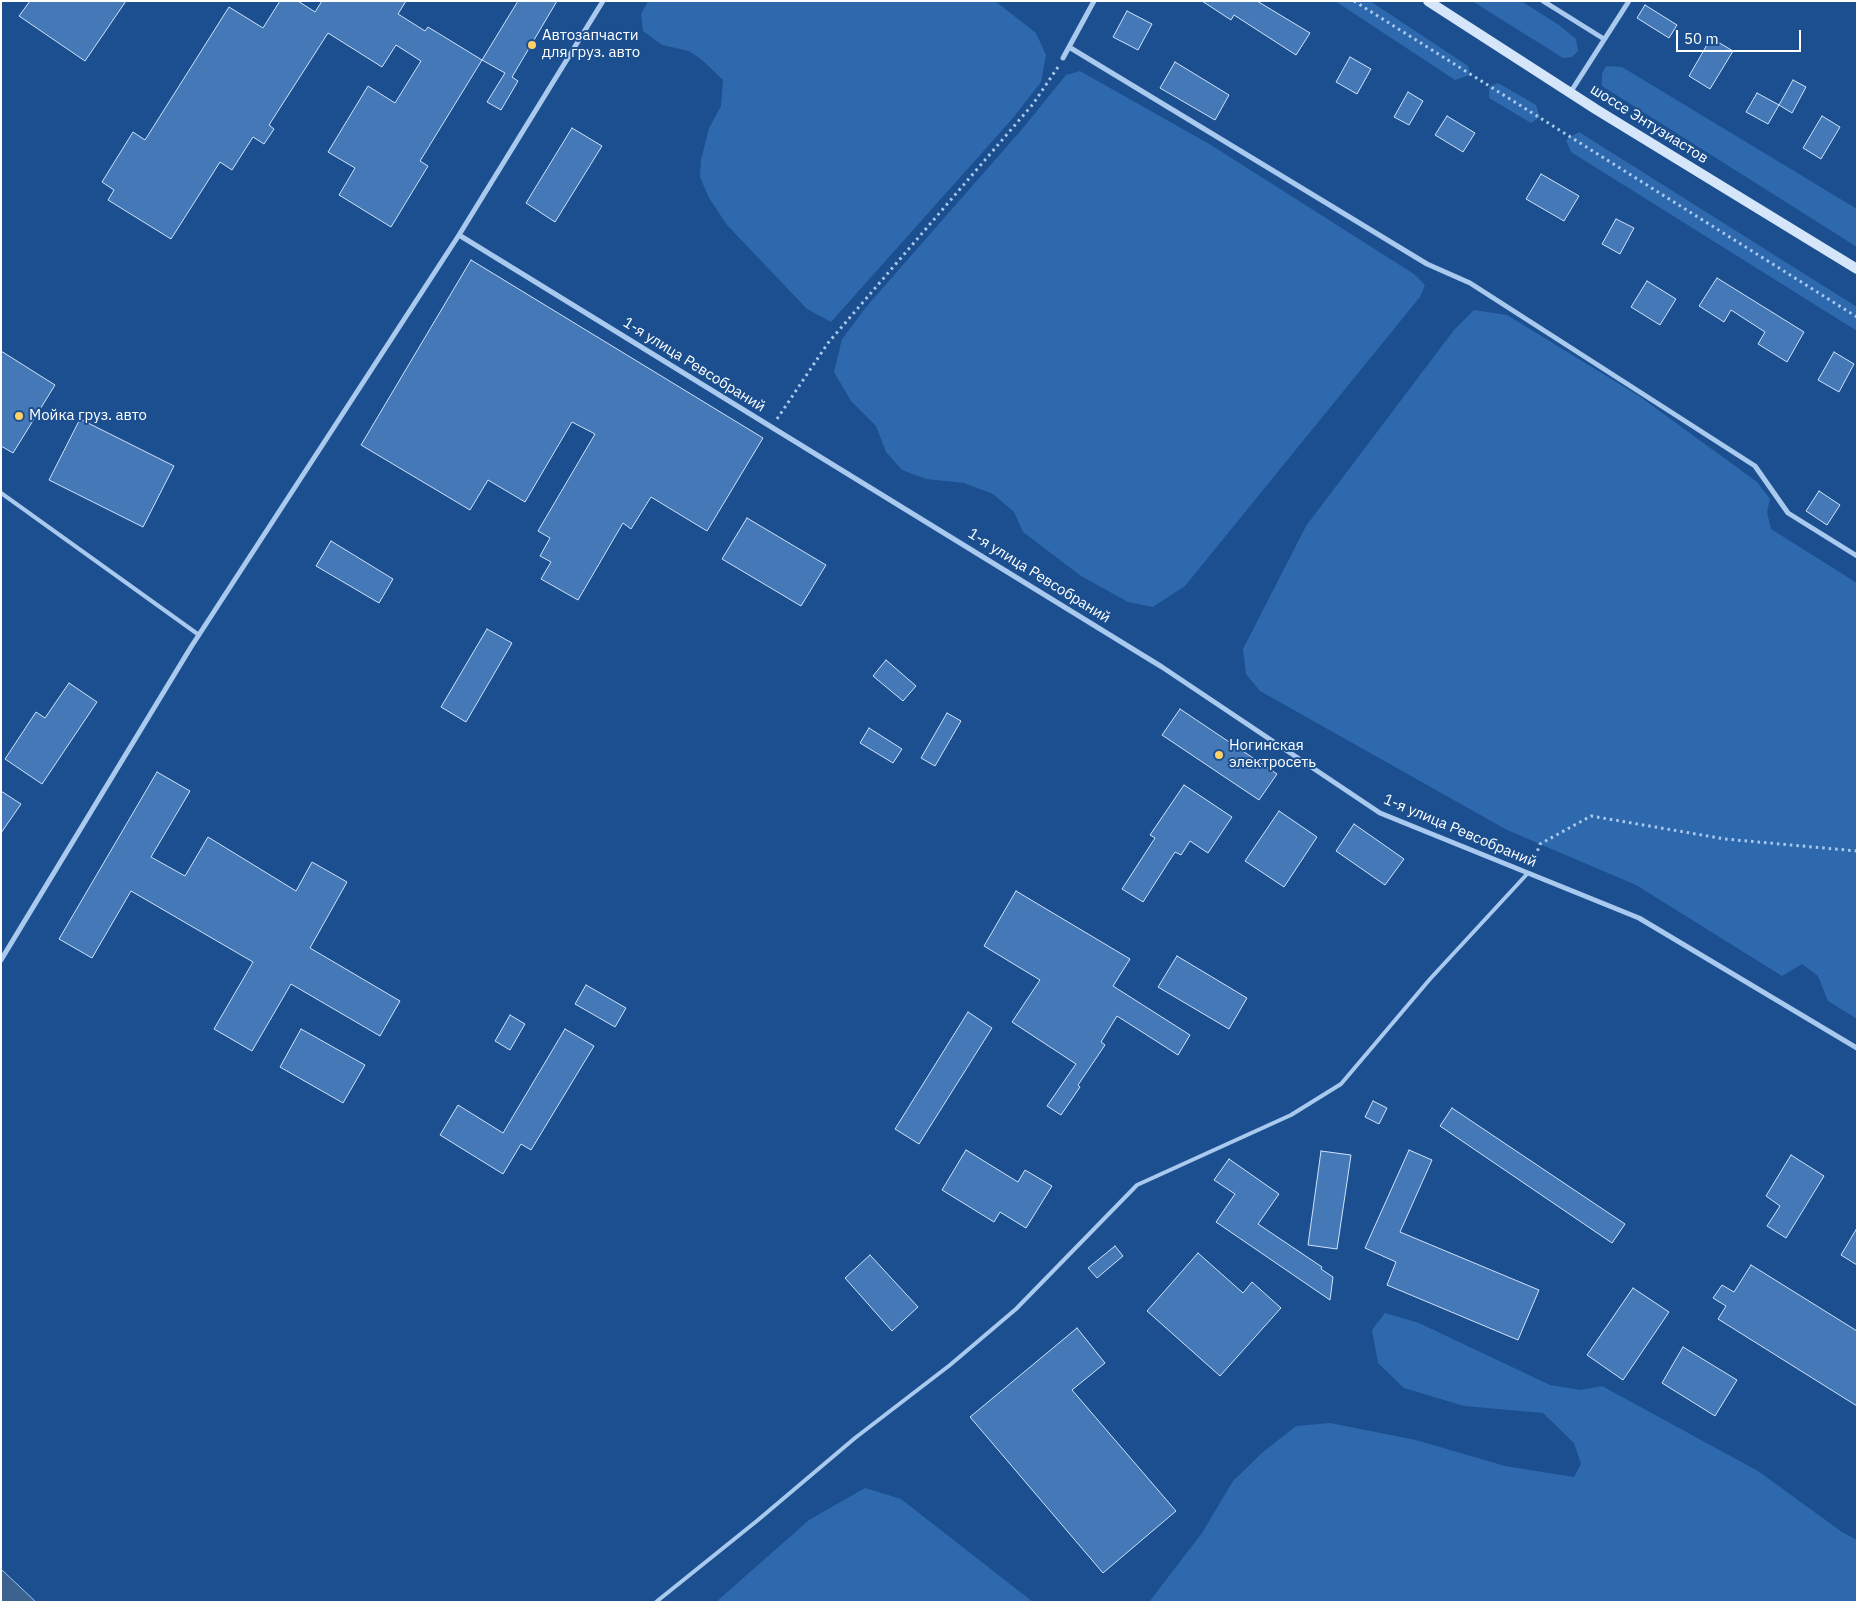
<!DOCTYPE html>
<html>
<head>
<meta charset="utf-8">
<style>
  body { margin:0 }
  #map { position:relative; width:1858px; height:1603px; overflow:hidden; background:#1b4f8f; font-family:"IBM Plex Sans",sans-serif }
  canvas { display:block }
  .frame { position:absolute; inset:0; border:2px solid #fff; pointer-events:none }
  .scale { position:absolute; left:1676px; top:30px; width:125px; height:22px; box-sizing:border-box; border:2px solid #fff; border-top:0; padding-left:6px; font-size:15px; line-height:18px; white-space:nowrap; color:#fff; -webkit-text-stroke:4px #1b4f8f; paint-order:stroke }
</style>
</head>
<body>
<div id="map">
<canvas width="1858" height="1603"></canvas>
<div class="frame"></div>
<div class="scale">50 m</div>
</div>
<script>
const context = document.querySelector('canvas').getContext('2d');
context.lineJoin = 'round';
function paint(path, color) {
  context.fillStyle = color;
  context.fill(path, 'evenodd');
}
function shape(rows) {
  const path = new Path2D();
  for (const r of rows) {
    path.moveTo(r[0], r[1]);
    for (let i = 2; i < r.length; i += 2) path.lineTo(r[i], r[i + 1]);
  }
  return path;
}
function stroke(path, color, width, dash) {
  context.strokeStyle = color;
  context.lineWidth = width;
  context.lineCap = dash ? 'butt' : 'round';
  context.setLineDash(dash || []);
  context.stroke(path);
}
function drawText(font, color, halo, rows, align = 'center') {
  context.font = font + ' "IBM Plex Sans",sans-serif';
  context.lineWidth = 4;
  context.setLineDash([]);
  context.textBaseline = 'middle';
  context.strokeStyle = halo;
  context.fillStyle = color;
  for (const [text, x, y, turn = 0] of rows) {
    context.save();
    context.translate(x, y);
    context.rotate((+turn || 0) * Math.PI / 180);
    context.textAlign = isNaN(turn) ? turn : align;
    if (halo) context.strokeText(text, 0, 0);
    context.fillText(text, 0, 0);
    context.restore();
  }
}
paint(shape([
  [648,1,995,1,1036,33,1046,55,1041,82,1013,118,831,322,807,309,727,225,709,198,700,177,701,160,709,128,721,106,723,80,702,60,689,51,662,45,643,31,641,14],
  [1335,1,1370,1,1468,66,1470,75,1455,80],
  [1472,1,1521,1,1559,25,1576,39,1578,51,1572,57,1563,58],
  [1606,66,1622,67,1857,209,1857,247,1602,86,1602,74],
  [1080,71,1211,145,1414,274,1425,285,1420,297,1185,586,1153,607,1128,602,1081,576,1023,532,1014,512,993,494,964,483,926,479,902,470,886,452,876,426,851,401,834,372,842,339,867,306,1023,128,1066,75],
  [1498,83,1536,105,1540,117,1531,123,1489,98,1489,87],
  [1579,132,1857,307,1857,331,1571,152,1566,140],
  [1474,310,1507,315,1639,396,1757,482,1770,499,1767,512,1771,529,1857,583,1857,1019,1828,1001,1818,976,1802,964,1782,976,1636,885,1507,830,1260,691,1246,674,1243,649,1306,526,1454,330],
  [1385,1313,1419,1323,1550,1385,1581,1390,1602,1386,1758,1471,1842,1532,1857,1540,1857,1602,1149,1602,1202,1533,1233,1481,1263,1452,1296,1426,1330,1423,1416,1440,1505,1466,1574,1477,1581,1464,1574,1443,1543,1413,1464,1406,1404,1388,1378,1363,1372,1330],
  [865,1488,901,1499,1033,1602,716,1602,809,1520]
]), '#2e69ad');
const water = shape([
  [1,1569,19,1586,36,1602,1,1602,1,1569]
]);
paint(water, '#3c6290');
stroke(water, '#9cc4f0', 1);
const building = shape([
  [30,1,126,1,85,61,19,16,30,1],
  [280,1,298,1,315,12,322,1,406,1,398,14,425,31,428,27,482,60,420,161,428,166,391,227,339,195,355,168,328,152,368,86,395,103,421,61,396,45,382,67,328,33,269,125,274,129,264,144,253,137,232,170,220,162,171,239,108,200,114,190,102,182,133,132,145,140,229,7,263,28,280,1],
  [518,1,557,1,512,77,518,81,501,110,487,102,505,73,482,60,518,1],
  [1202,1,1257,1,1310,33,1296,55,1234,15,1231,20,1202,1],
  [1645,5,1677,25,1669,38,1637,18,1645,5],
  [1127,11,1152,24,1138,50,1113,37,1127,11],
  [1711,38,1733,51,1710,89,1689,76,1711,38],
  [1350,57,1371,69,1357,94,1336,82,1350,57],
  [1175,62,1229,95,1215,120,1160,88,1175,62],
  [1793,80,1806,87,1792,113,1779,105,1793,80],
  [1408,92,1423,101,1409,125,1394,117,1408,92],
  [1757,93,1779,105,1768,124,1746,112,1757,93],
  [1447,116,1475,133,1463,152,1435,135,1447,116],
  [1822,116,1840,127,1821,159,1803,148,1822,116],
  [572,128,602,146,555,222,526,203,572,128],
  [1541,174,1579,196,1564,221,1526,199,1541,174],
  [1616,219,1634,228,1620,254,1602,244,1616,219],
  [471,260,763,438,707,531,651,497,631,529,623,523,578,600,541,579,551,562,540,556,550,538,538,531,595,434,572,422,525,502,488,480,470,510,361,445,471,260],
  [1717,278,1804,332,1787,362,1758,344,1765,332,1731,310,1724,322,1699,306,1717,278],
  [1647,281,1676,299,1660,325,1631,307,1647,281],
  [1,351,55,385,13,453,1,446,1,351],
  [1834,352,1854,364,1839,392,1818,380,1834,352],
  [80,419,174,466,143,527,49,480,80,419],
  [1819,491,1840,505,1827,525,1806,511,1819,491],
  [747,518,826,565,801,606,722,559,747,518],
  [331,541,393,579,379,603,316,566,331,541],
  [487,629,512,643,466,722,441,707,487,629],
  [886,660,916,686,903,701,873,676,886,660],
  [69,683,97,702,42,784,5,759,36,712,45,718,69,683],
  [1180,709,1277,774,1259,800,1162,735,1180,709],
  [947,713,961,721,935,766,921,758,947,713],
  [869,728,902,749,893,763,860,743,869,728],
  [157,772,190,791,151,857,185,876,208,837,296,891,312,862,347,882,310,948,400,1001,380,1036,291,984,252,1051,214,1029,253,962,131,891,92,958,59,939,157,772],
  [1184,785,1232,817,1208,853,1190,841,1181,855,1175,852,1143,902,1122,889,1155,838,1150,835,1184,785],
  [1,791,21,804,1,833,1,791],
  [1279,811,1317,837,1284,887,1245,861,1279,811],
  [1354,824,1404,859,1385,885,1336,851,1354,824],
  [1016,891,1130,959,1113,986,1190,1035,1178,1055,1117,1016,1101,1042,1105,1045,1078,1085,1080,1087,1061,1115,1047,1106,1076,1064,1012,1022,1040,980,984,946,1016,891],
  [1177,956,1247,998,1229,1029,1158,987,1177,956],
  [586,985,626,1008,615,1027,575,1004,586,985],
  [968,1012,992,1028,919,1144,895,1129,968,1012],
  [510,1015,525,1024,510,1050,495,1041,510,1015],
  [301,1029,365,1065,343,1103,280,1067,301,1029],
  [565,1029,594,1046,531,1150,521,1144,503,1174,440,1135,458,1105,503,1133,565,1029],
  [1373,1101,1387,1108,1379,1124,1365,1117,1373,1101],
  [1452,1108,1625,1224,1612,1243,1440,1126,1452,1108],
  [966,1150,1018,1182,1025,1170,1052,1186,1026,1228,1000,1212,994,1222,942,1190,966,1150],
  [1409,1150,1432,1160,1400,1232,1539,1290,1518,1340,1387,1285,1396,1262,1365,1248,1409,1150],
  [1321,1151,1351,1155,1337,1249,1308,1245,1321,1151],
  [1791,1155,1824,1176,1786,1238,1767,1226,1780,1206,1766,1196,1791,1155],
  [1229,1159,1279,1194,1258,1224,1322,1267,1321,1269,1333,1277,1330,1300,1216,1222,1235,1194,1214,1180,1229,1159],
  [1857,1228,1857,1265,1841,1255,1857,1228],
  [1115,1246,1123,1256,1097,1278,1088,1268,1115,1246],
  [1198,1253,1243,1293,1252,1282,1281,1308,1220,1376,1147,1311,1198,1253],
  [870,1255,918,1307,892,1331,845,1278,870,1255],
  [1751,1265,1857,1331,1857,1406,1718,1319,1726,1306,1713,1298,1722,1285,1734,1292,1751,1265],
  [1633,1288,1669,1312,1623,1380,1587,1355,1633,1288],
  [1077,1328,1105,1363,1072,1390,1176,1511,1103,1573,970,1417,1077,1328],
  [1683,1347,1737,1380,1715,1416,1662,1383,1683,1347]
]);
paint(building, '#4478b7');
stroke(building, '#cfe3fa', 1);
stroke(shape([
  [1354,1,1857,317],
  [777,419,828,343,1033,104,1058,67],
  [1533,863,1540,844,1591,816,1725,839,1857,851]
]), '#a9c9ee', 3, [2.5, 4]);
stroke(shape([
  [1,493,199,635],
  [656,1602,758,1520,855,1438,950,1365,1016,1309,1137,1185,1291,1115,1341,1084,1430,979,1528,873]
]), '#a9c9ee', 4);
stroke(shape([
  [1543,1,1604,39],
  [1069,47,1427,264,1470,283,1755,466,1788,513,1857,556],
  [1063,58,1094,1],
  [1570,93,1629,1],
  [459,235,1162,667,1380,813,1639,918,1857,1048],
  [1,960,191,647,459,235,603,1]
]), '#a9c9ee', 5);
stroke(shape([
  [1428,1,1597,110,1857,269]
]), '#d6e6fa', 10);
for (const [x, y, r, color] of [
  [532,45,5,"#ffd166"],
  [19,416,5,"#ffd166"],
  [1219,755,5,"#ffd166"]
]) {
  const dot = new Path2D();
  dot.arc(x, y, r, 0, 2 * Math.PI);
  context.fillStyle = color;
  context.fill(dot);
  stroke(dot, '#1b4f8f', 2);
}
drawText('15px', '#fff', '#1b4f8f', [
  ["Автозапчасти",542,36],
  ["для груз. авто",542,53],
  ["Мойка груз. авто",29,416],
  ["Ногинская",1229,746],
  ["электросеть",1229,763]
], 'left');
drawText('15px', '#fff', '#1b4f8f', [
  ["шоссе Энтузиастов",1649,124,32],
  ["1-я улица Ревсобраний",694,365,32],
  ["1-я улица Ревсобраний",1039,576,32],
  ["1-я улица Ревсобраний",1460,831,23]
]);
</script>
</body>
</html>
